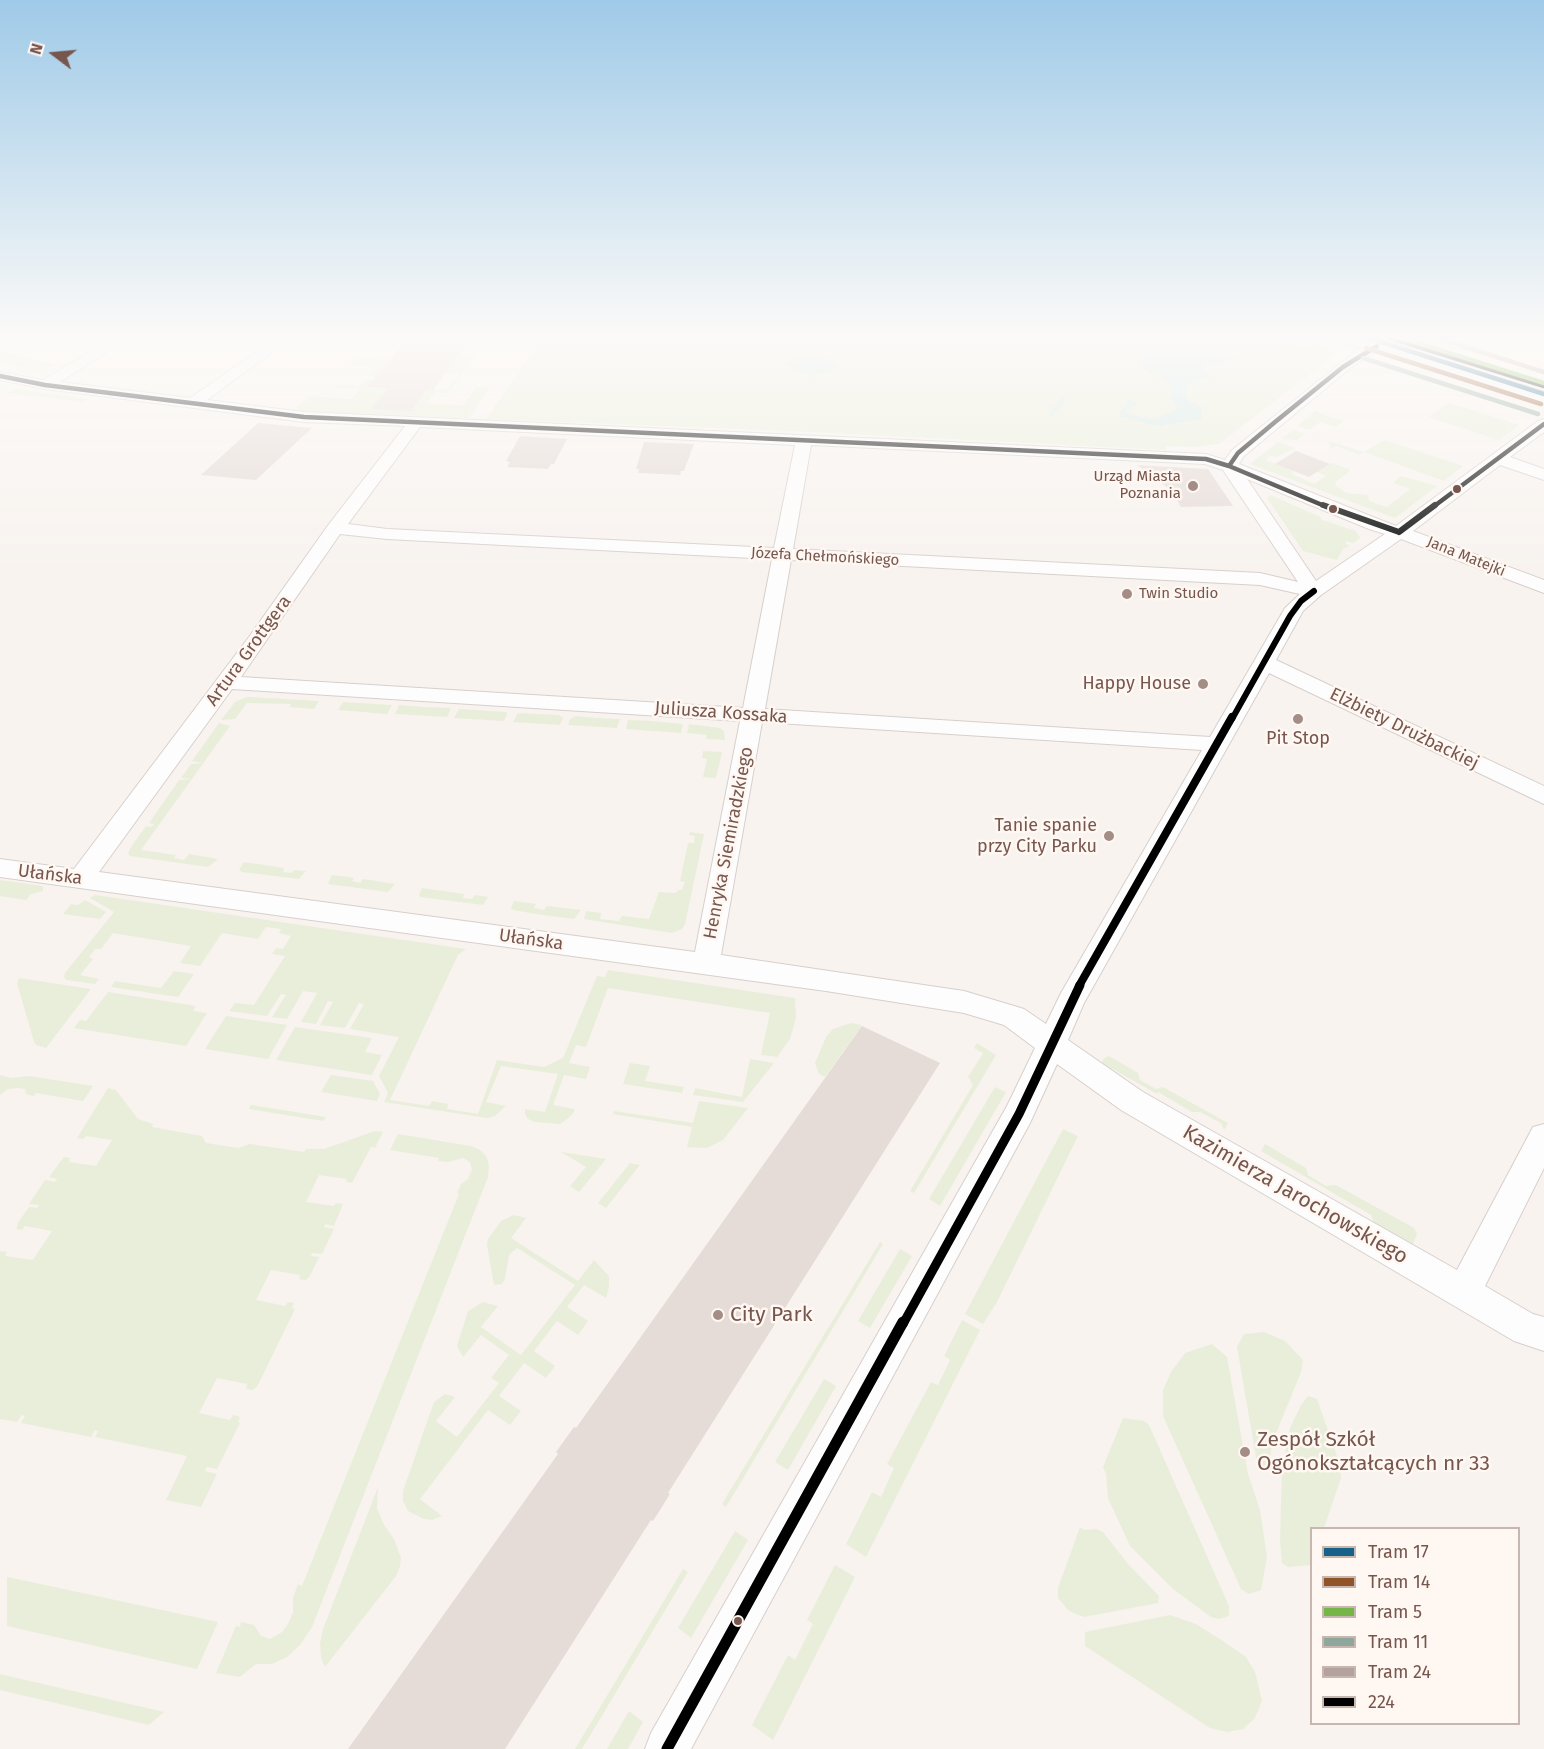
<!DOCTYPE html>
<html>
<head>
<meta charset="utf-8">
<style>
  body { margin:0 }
  #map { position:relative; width:1544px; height:1749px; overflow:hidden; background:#f8f3ef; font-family:"Fira Sans",sans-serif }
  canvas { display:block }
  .legend { position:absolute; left:1310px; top:1527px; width:210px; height:198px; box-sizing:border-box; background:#fef7f2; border:2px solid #c8b7b0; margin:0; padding:8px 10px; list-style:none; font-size:18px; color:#77564e }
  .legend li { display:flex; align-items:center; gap:12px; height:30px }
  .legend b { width:30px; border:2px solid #c8b7b0 }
  .north { position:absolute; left:24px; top:24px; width:60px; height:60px; -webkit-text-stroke:4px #fef7f2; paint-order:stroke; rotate:286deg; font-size:16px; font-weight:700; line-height:24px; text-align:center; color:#77564e }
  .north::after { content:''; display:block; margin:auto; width:21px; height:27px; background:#77564e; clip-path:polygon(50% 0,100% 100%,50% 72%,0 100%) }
</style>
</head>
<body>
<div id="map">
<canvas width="1544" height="1749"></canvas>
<ul class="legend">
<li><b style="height:8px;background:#166187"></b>Tram 17</li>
<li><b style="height:8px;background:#915429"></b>Tram 14</li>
<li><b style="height:8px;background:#76b648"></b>Tram 5</li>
<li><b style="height:8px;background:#8fa69d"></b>Tram 11</li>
<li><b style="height:8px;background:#b4a29e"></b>Tram 24</li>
<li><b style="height:8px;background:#000"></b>224</li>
</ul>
<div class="north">N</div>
</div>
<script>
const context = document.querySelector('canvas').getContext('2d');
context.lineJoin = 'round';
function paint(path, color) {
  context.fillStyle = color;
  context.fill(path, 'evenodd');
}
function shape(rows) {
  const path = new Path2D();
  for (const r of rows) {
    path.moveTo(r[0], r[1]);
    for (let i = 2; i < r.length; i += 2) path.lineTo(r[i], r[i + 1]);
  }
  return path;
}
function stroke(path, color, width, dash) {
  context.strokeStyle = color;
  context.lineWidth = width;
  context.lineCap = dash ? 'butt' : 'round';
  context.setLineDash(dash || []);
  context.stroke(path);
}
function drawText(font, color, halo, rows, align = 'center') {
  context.font = font + ' "Fira Sans",sans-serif';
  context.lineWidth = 5;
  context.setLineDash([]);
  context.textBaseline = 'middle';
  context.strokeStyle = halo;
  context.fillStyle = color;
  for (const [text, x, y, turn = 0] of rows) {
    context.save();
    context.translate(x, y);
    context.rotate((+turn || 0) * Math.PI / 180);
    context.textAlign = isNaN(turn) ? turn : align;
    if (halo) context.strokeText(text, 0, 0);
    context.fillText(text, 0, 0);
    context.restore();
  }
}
paint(shape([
  [447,338,523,338,518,345,478,344,476,345,467,345,470,340,446,339],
  [542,338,1277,338,1284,344,1300,348,1315,344,1327,346,1335,351,1336,354,1219,444,1196,447,1166,446,1166,450,811,432,486,419],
  [3,352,56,365,37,371,0,362,0,353],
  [460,354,475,356,448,393,435,392,427,403,463,405,476,387,490,387,469,418,299,411,296,407,310,396,352,399,360,389,335,388,337,385,359,386,364,380,373,380,368,387,388,388,411,411,427,390,447,390,459,374,420,372,456,359],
  [356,359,363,358,393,360,376,377,367,376,374,368,369,368,370,366,349,365],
  [14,389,54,394,88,399,84,402,7,393],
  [1449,403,1507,421,1519,425,1499,440,1428,417],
  [1315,411,1330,417,1344,420,1336,427,1320,422,1310,430,1297,426],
  [1293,430,1364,452,1385,440,1463,466,1444,481,1364,452,1359,455,1336,446,1331,449,1328,441,1305,434,1298,440,1281,439],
  [1278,442,1296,448,1276,457,1270,456,1266,460,1293,471,1292,473,1294,475,1314,484,1326,476,1317,472,1332,463,1349,469,1350,471,1335,482,1336,486,1346,493,1368,495,1369,501,1387,507,1410,489,1393,483,1401,476,1437,486,1395,518,1250,464],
  [1270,495,1321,517,1320,519,1356,531,1360,538,1353,543,1347,541,1345,543,1350,546,1343,549,1337,560,1303,551,1267,498],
  [247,697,250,697,319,701,314,709,290,707,291,704,247,703,235,719,221,720,235,702],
  [343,702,392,705,387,714,338,710],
  [399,705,424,707,451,708,447,717,395,714],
  [459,709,506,712,507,714,504,721,454,718],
  [518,713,559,715,563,718,560,725,513,722],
  [576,716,596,718,620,719,617,728,568,725,570,719],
  [628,720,651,721,683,724,681,733,626,729],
  [219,723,230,726,141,850,176,855,174,858,184,860,189,854,218,859,208,867,130,856,128,853,131,847,146,826,151,827,154,824,149,823,179,780,191,779,181,778,191,764,203,763,192,761],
  [689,724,720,728,724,731,725,740,706,739,707,735,687,733],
  [703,751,722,752,716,778,703,777,707,759,702,758],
  [690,832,704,834,685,924,682,929,672,933,584,919,586,911,601,913,600,919,619,921,622,916,649,919,659,892,676,893,678,890,682,890,685,882,680,881,688,843,694,843,695,836,689,835],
  [244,862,284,868,283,872,291,873,295,870,306,871,299,879,242,872,239,870],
  [332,875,354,878,352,881,360,883,363,879,395,884,388,892,328,884],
  [0,880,43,886,43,891,31,894,26,900,0,896],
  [422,888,464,894,463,898,472,899,475,895,488,897,483,905,421,897,419,895],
  [95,895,466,949,458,955,390,1100,429,1106,432,1101,448,1104,447,1109,478,1114,497,1060,544,1067,563,1058,597,976,605,977,608,970,795,998,796,1018,790,1039,777,1057,761,1055,770,1013,608,988,586,1047,576,1045,569,1063,590,1067,586,1079,564,1075,553,1105,575,1109,572,1115,560,1124,535,1122,528,1119,525,1114,525,1109,545,1112,558,1074,501,1066,486,1102,506,1106,495,1116,487,1118,384,1102,388,1093,379,1076,399,1037,350,1029,364,1004,359,1003,345,1028,320,1025,333,1002,328,1001,316,1024,301,1022,317,993,303,991,287,1019,272,1017,286,995,281,994,267,1016,229,1011,235,1003,254,1005,285,956,272,954,276,948,283,949,291,936,279,933,281,929,266,927,258,939,222,933,200,966,180,963,191,946,113,933,101,949,95,949,89,957,93,959,80,975,99,979,95,984,66,980,64,977,65,973,114,912,90,898],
  [85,900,106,912,100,919,63,914,71,904,78,905],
  [514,901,536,904,534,908,544,910,547,906,581,910,574,919,536,914,513,910,511,908],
  [174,971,194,974,178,997,111,987,115,981,161,988],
  [19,978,91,989,46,1048,36,1045,34,1042,17,983],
  [108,992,196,1006,193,1011,207,1013,186,1046,74,1028,80,1020,86,1021],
  [226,1016,287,1025,268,1059,205,1049],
  [851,1023,861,1025,861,1027,825,1077,819,1074,815,1063,826,1037,833,1029],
  [295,1027,372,1038,365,1052,382,1055,372,1075,276,1060],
  [977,1043,996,1055,914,1193,910,1191,973,1085,968,1077,983,1053,974,1048],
  [1109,1056,1138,1073,1140,1080,1156,1089,1163,1087,1228,1123,1224,1130,1221,1123,1200,1112,1192,1112,1158,1092,1157,1094,1102,1063,1104,1058],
  [750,1059,774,1063,743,1102,693,1095,695,1088,742,1097],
  [630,1063,650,1066,645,1081,684,1087,682,1093,623,1084],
  [0,1075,11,1078,29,1076,93,1086,83,1101,36,1093,34,1096,26,1094,25,1089,18,1088,8,1089,0,1095],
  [331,1075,373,1081,380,1094,377,1101,321,1092],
  [995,1087,1006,1092,940,1206,929,1199],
  [108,1088,116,1090,138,1119,153,1124,152,1127,202,1136,206,1143,225,1146,238,1148,250,1144,304,1152,306,1149,324,1149,375,1131,383,1132,375,1148,371,1147,352,1183,346,1182,347,1179,319,1175,306,1202,334,1206,336,1203,343,1204,334,1226,325,1224,324,1227,334,1229,322,1254,312,1253,311,1256,319,1257,310,1276,306,1280,299,1279,300,1275,271,1270,256,1300,285,1306,288,1302,294,1303,292,1308,295,1309,258,1385,253,1390,246,1389,247,1384,217,1378,199,1413,230,1420,233,1415,240,1417,238,1422,240,1423,217,1469,207,1467,205,1471,217,1474,201,1507,166,1500,187,1456,95,1437,98,1431,95,1430,91,1437,21,1423,25,1416,22,1415,17,1422,0,1419,0,1251,7,1252,5,1256,33,1260,52,1231,25,1226,22,1230,16,1229,18,1225,17,1224,29,1207,37,1208,39,1205,29,1204,45,1180,55,1182,57,1179,49,1177,64,1157,70,1158,69,1162,96,1166,112,1140,86,1136,83,1139,77,1138],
  [699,1101,748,1108,723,1140,707,1148,687,1147,692,1127,613,1114,614,1111,693,1123],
  [251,1105,326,1117,323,1121,249,1109],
  [1063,1129,1078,1136,997,1302,983,1324,965,1314],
  [398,1134,471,1146,480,1150,486,1156,489,1165,488,1177,312,1627,300,1645,287,1657,272,1664,256,1664,240,1677,216,1673,236,1626,240,1627,241,1622,254,1625,261,1636,270,1639,282,1632,288,1624,293,1612,293,1598,298,1584,302,1586,459,1194,457,1193,461,1184,468,1179,472,1170,470,1162,463,1158,448,1162,438,1161,439,1158,390,1150],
  [1265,1144,1306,1168,1308,1175,1326,1186,1336,1185,1414,1228,1417,1234,1411,1248,1376,1228,1371,1215,1261,1151],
  [561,1152,606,1159,579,1192,570,1186,586,1167],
  [630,1163,640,1165,606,1208,598,1203],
  [514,1215,526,1218,511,1238,578,1281,594,1260,609,1276,609,1287,606,1298,584,1285,567,1307,588,1321,578,1335,557,1321,534,1351,555,1366,546,1378,524,1363,499,1396,521,1411,510,1425,488,1410,420,1499,442,1516,432,1520,424,1519,408,1511,403,1501,403,1491,434,1402,445,1394,455,1397,436,1421,457,1437,499,1383,491,1378,509,1355,481,1335,463,1357,457,1346,468,1311,483,1302,498,1306,481,1327,521,1355,575,1285,517,1248,509,1255,505,1279,502,1284,494,1285,487,1245,488,1239,501,1221],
  [880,1242,883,1244,726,1507,722,1504],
  [900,1249,912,1256,870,1328,858,1321],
  [962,1320,980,1330,866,1557,846,1544,872,1492,881,1497,894,1468,887,1464,931,1382,938,1385,950,1360,944,1356],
  [1264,1332,1285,1341,1303,1360,1301,1372,1273,1441,1267,1472,1261,1472,1257,1463,1237,1347,1244,1334],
  [1212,1344,1227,1357,1248,1474,1260,1510,1267,1557,1261,1590,1249,1594,1241,1589,1163,1416,1163,1390,1171,1372,1185,1353],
  [824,1379,836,1386,788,1470,775,1462],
  [1308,1396,1317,1399,1340,1465,1341,1478,1324,1528,1312,1528,1311,1565,1288,1567,1282,1563,1280,1541,1282,1467,1290,1428,1301,1405],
  [1123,1418,1144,1421,1149,1425,1229,1606,1229,1616,1219,1619,1211,1617,1173,1589,1130,1546,1108,1498,1106,1474,1103,1467],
  [378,1487,377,1508,384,1525,394,1539,401,1558,400,1566,396,1576,325,1667,321,1657,320,1644,323,1629],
  [1080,1527,1084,1530,1096,1529,1103,1532,1128,1564,1159,1596,1158,1603,1084,1617,1069,1611,1058,1598,1058,1588],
  [735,1531,748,1540,691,1638,678,1628],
  [835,1565,855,1577,773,1740,752,1725,788,1655,795,1660,813,1624,807,1620],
  [683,1569,688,1572,582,1749,575,1749],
  [7,1577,31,1582,218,1622,197,1669,7,1626],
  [1170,1615,1196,1624,1223,1641,1246,1657,1255,1672,1262,1701,1255,1718,1243,1729,1227,1732,1210,1728,1085,1646,1085,1632],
  [0,1674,164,1712,149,1725,0,1690],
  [629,1711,643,1722,628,1749,607,1749]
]), '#e9eeda');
paint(shape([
  [1141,338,1202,338,1201,343,1204,347,1224,351,1235,357,1236,360,1234,362,1203,365,1203,370,1211,377,1191,382,1185,391,1188,400,1201,408,1202,419,1157,426,1119,416,1121,410,1128,405,1126,400,1134,401,1138,404,1126,410,1126,413,1144,418,1156,419,1177,409,1171,398,1171,386,1164,380,1150,374,1141,366,1139,360,1143,359,1144,356,1125,345,1127,341],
  [814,354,822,357,834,358,833,363,841,366,832,369,831,374,819,374,811,377,803,373,791,372,792,367,784,364,793,361,794,356,805,357]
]), '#d1eae8');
stroke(shape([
  [1051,414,1063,400]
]), '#d1eae8', 4.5);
paint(shape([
  [408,338,447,338,446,339,470,340,433,390,427,390,411,411,371,409,388,388,367,387],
  [258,423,312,428,256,480,201,475],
  [520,436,567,439,554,464,551,464,548,469,507,467,510,462,506,461],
  [644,442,694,444,684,471,681,471,680,475,638,473,639,469,636,469],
  [1296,451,1330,464,1309,477,1275,464],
  [1137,465,1208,469,1233,506,1181,507,1172,491],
  [862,1026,940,1063,668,1493,670,1494,653,1521,651,1520,505,1749,348,1749,558,1454,556,1452,574,1427,576,1428]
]), '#e5dbd7');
const street = shape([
  [113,338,129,338,60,382,190,398,277,338,292,338,207,400,304,412,1206,454,1225,460,1232,450,1357,350,1385,338,1402,338,1400,341,1367,356,1348,370,1244,456,1239,464,1396,526,1538,421,1544,419,1544,432,1510,457,1544,469,1544,480,1500,465,1413,531,1544,580,1544,593,1401,539,1321,595,1303,611,1276,660,1544,786,1544,804,1269,673,1084,1003,1068,1040,1143,1092,1457,1270,1533,1127,1544,1124,1544,1168,1485,1286,1533,1314,1544,1317,1544,1351,1514,1341,1121,1110,1057,1064,1030,1123,691,1749,645,1749,651,1733,1007,1106,1035,1048,1004,1025,964,1013,826,991,0,877,0,859,74,869,249,637,329,524,405,426,304,422,45,389,0,380,0,372,43,380,113,338],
  [420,427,795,445,774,548,387,529,348,524,420,427],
  [811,445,1205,464,1223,470,1298,582,1260,573,793,549,811,445],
  [1247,479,1369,529,1385,534,1316,581,1247,479],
  [340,534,387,539,772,559,743,708,241,677,340,534],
  [791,560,1260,585,1300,594,1285,608,1210,737,765,709,791,560],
  [232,689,740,721,695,952,99,872,232,689],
  [762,722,1202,750,1061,993,1046,1024,1024,1009,964,991,721,955,762,722]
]);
const secondary = shape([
  [1340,338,1366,338,1544,392,1544,404,1343,342,1340,338]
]);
stroke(street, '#d7cfcc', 2);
stroke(secondary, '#d8cfcb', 3);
paint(street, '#fefdfd');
paint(secondary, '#fefdfd');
stroke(shape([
  [1390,338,1544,386],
  [0,376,45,385,304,417,1206,459,1229,466,1327,507],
  [1229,466,1238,453,1275,422,1343,367,1377,346],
  [1433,507,1544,424]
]), '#000', 4.5);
stroke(shape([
  [1323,505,1399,532],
  [1399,532,1435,505],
  [1232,719,1290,616,1301,601,1314,591]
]), '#000', 6);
stroke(shape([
  [1079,986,1232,717]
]), '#000', 8);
stroke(shape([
  [903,1324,1019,1114,1080,985]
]), '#000', 9);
stroke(shape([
  [667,1749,903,1322]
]), '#000', 11);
stroke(shape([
  [1369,338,1544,394]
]), '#166187', 4.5);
stroke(shape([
  [1366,348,1541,404]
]), '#915429', 4.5);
stroke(shape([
  [1402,338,1544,383]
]), '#76b648', 4.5);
stroke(shape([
  [1363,358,1538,414]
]), '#8fa69d', 4.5);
stroke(shape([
  [1437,338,1544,372]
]), '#b4a29e', 4.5);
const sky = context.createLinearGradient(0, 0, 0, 582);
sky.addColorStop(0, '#9fcae8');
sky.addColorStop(0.58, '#fcfaf8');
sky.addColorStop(1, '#fcfaf800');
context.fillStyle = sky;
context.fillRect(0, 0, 1544, 582);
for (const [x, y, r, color] of [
  [1193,486,6,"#a48d86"],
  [1457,489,5,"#77564e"],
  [1333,509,5,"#77564e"],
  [1127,594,6,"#a48d86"],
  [1203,684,6,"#a48d86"],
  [1298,719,6,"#a48d86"],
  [1109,836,6,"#a48d86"],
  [718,1315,6,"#a48d86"],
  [1245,1452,6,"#a48d86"],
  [738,1621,5,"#77564e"]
]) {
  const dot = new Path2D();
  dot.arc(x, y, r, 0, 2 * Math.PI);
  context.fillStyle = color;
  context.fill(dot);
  stroke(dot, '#fef7f2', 2);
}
drawText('15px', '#77564e', '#fef7f2', [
  ["Urząd Miasta",1181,477],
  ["Poznania",1181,494],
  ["Twin Studio",1139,594,"left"]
], 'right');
drawText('15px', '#77564e', '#fef7f2', [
  ["Józefa Chełmońskiego",825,557,3],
  ["Jana Matejki",1466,557,22]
]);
drawText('18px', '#77564e', '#fef7f2', [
  ["Artura Grottgera",249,651,-54],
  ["Juliusza Kossaka",721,713,4],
  ["Elżbiety Drużbackiej",1404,729,26],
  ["Henryka Siemiradzkiego",729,843,-79],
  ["Ułańska",50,875,7],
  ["Ułańska",531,940,8]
]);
drawText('18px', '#77564e', '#fef7f2', [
  ["Happy House",1191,684],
  ["Pit Stop",1298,739,"center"],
  ["Tanie spanie",1097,826],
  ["przy City Parku",1097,847]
], 'right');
drawText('21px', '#77564e', '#fef7f2', [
  ["Kazimierza Jarochowskiego",1295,1195,30]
]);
drawText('21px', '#77564e', '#fef7f2', [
  ["City Park",730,1315],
  ["Zespół Szkół",1257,1440],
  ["Ogónokształcących nr 33",1257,1464]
], 'left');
</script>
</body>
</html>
